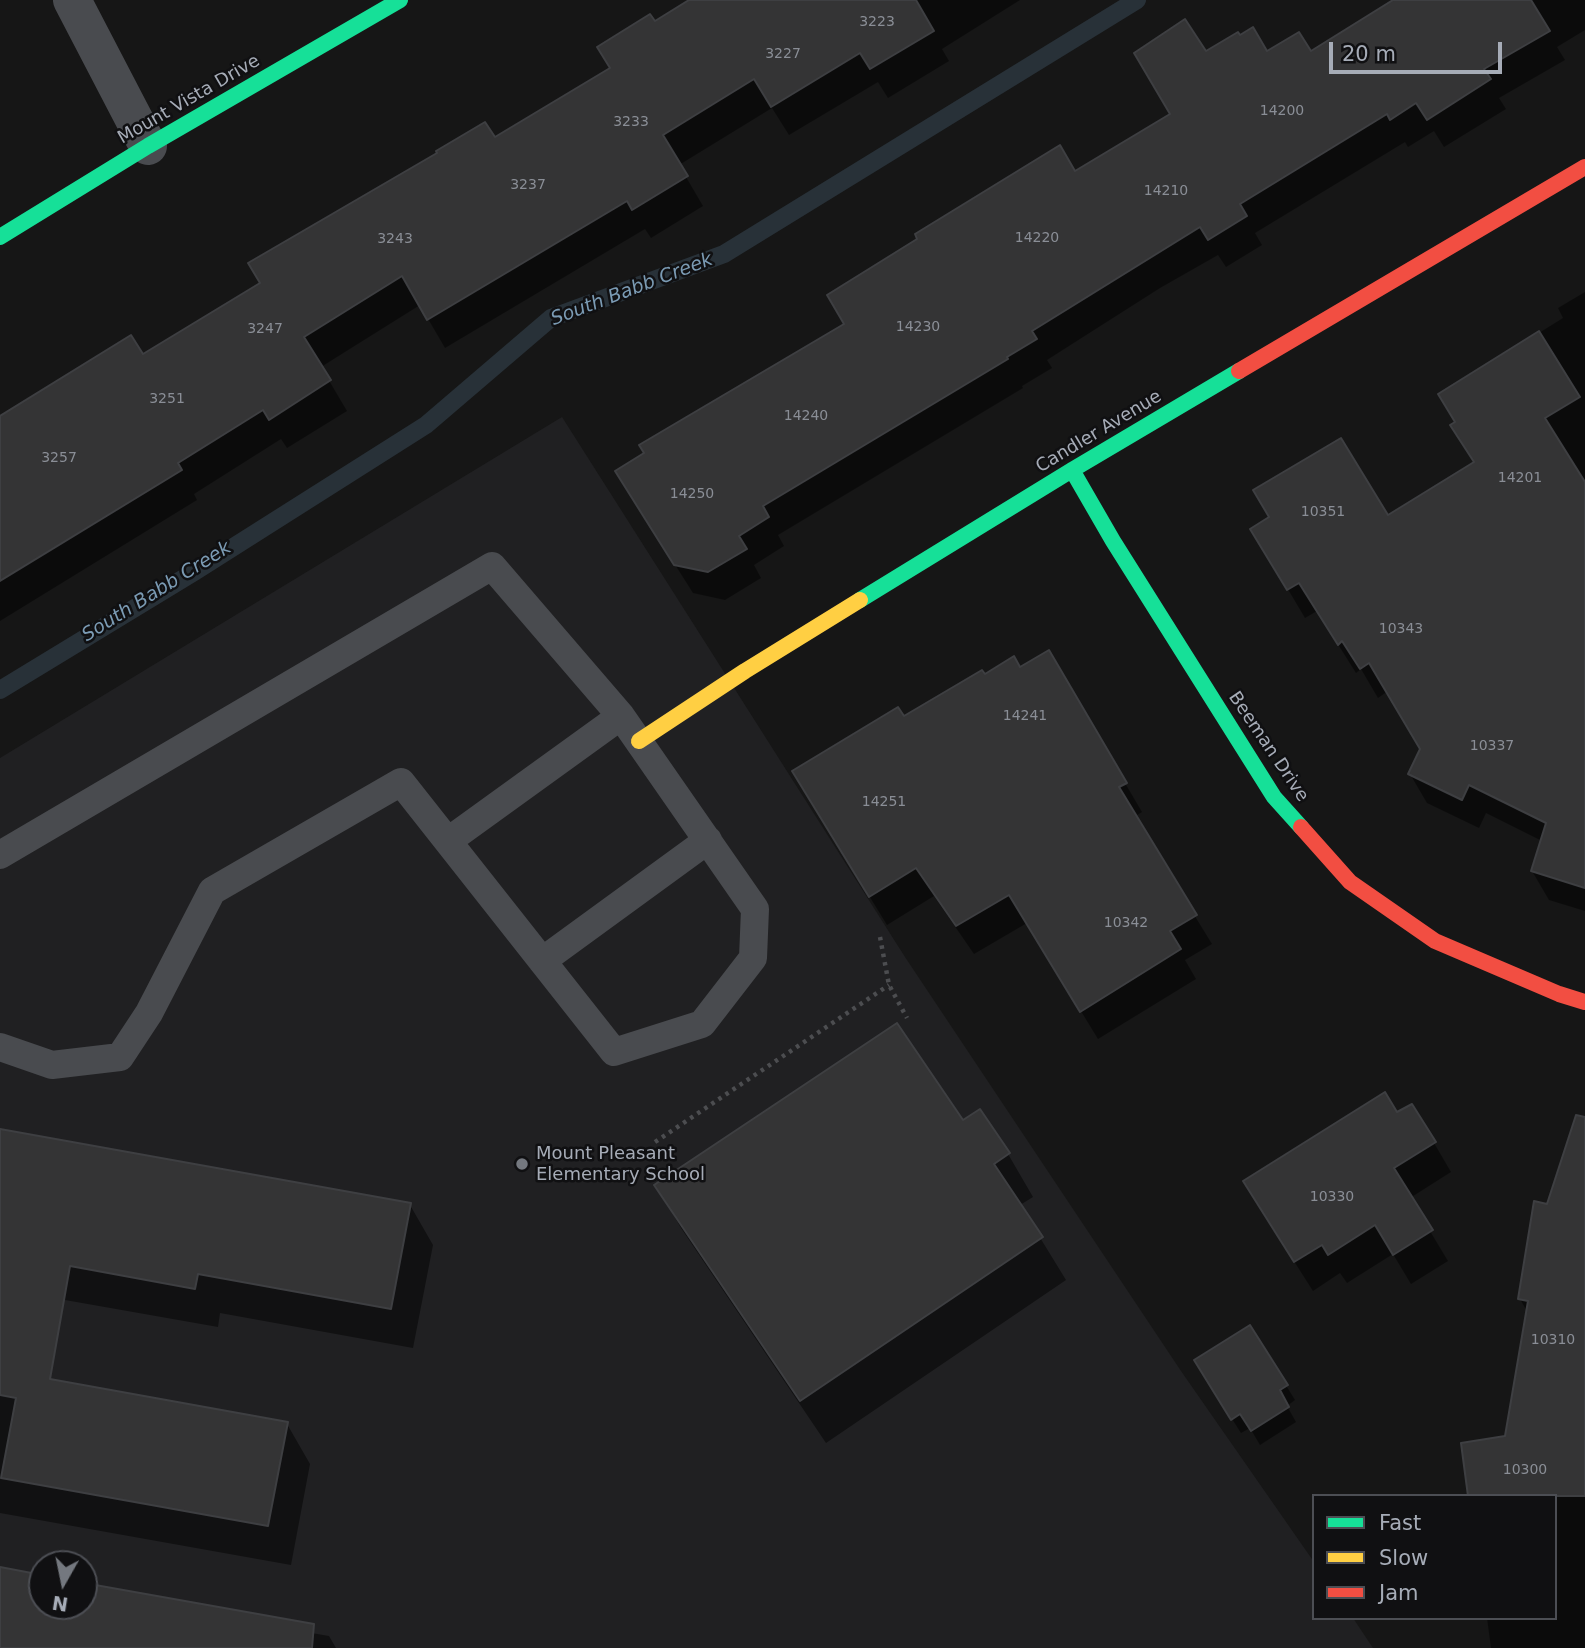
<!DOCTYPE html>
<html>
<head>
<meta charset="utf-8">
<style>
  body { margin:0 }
  #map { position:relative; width:1585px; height:1648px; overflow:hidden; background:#161616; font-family:"DejaVu Sans",sans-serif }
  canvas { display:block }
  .legend { position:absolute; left:1312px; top:1494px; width:245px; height:126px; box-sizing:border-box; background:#101012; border:2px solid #4c4e54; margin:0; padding:9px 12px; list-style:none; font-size:21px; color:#a6acb7 }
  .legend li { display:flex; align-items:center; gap:14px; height:35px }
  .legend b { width:35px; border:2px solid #4c4e54 }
  .north { position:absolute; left:28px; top:1550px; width:70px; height:70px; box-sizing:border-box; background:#101012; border:2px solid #4c4e54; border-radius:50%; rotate:189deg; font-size:19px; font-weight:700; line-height:28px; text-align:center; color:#a6acb7 }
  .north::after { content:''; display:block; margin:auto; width:24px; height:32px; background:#74787f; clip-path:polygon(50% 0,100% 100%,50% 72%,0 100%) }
  .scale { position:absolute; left:1329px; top:42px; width:173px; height:32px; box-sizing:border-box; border:4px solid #a6acb7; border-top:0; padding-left:9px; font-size:21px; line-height:24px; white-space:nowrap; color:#a6acb7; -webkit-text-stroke:5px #101012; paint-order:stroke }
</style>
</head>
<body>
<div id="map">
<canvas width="1585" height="1648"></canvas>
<ul class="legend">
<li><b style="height:9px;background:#16e098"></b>Fast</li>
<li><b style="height:9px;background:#ffcf43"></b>Slow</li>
<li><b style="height:9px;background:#f24e42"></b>Jam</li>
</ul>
<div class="north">N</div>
<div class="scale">20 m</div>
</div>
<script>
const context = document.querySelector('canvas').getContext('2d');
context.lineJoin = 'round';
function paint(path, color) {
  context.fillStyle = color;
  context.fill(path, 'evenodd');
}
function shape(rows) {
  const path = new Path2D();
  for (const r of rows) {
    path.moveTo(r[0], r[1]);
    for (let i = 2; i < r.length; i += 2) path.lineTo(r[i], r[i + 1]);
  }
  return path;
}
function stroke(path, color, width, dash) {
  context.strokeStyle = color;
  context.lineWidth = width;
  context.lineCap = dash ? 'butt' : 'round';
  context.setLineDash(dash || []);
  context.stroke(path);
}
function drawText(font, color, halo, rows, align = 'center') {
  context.font = font + ' "DejaVu Sans",sans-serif';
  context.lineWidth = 5;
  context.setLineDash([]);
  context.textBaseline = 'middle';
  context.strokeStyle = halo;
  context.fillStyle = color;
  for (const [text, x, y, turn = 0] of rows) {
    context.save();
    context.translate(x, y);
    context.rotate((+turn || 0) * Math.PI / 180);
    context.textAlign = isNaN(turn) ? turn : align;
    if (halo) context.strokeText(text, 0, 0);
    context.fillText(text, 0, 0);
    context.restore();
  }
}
paint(shape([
  [562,417,905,957,1181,1371,1314,1562,1314,1618,1353,1618,1373,1648,0,1648,0,758],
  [42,1564,84,1564,84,1606,42,1606]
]), '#202022');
paint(shape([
  [693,0,1020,0,942,49,949,61,888,98,878,82,789,135,772,108,679,165,703,206,651,238,645,229,445,348,420,305,321,367,347,411,287,448,281,439,194,494,197,500,0,621,0,445,494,139,612,69,654,24],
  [1396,0,1585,0,1585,30,1557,47,1565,60,1499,98,1506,109,1444,147,1434,131,1408,147,1405,142,1255,233,1262,245,1226,267,1218,255,1160,288,1047,360,1052,368,1022,386,1023,388,778,535,784,546,754,565,761,578,725,600,693,593,634,500,846,325,1075,174,1172,115,1205,53,1311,53],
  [1585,292,1585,911,1549,900,1532,871,1542,841,1486,813,1479,828,1427,803,1410,774,1422,749,1388,691,1378,698,1361,669,1356,673,1317,611,1305,618,1270,559,1387,517,1475,464,1457,423,1441,394,1563,318,1558,308],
  [1048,652,1142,812,1134,817,1212,944,1185,960,1196,979,1098,1039,1027,923,974,954,934,896,887,925,811,801,903,718,985,676,1020,669],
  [1396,1115,1434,1143,1451,1172,1410,1198,1448,1261,1411,1284,1393,1254,1347,1283,1340,1273,1313,1291,1262,1211],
  [963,1123,1008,1154,1033,1197,1020,1205,1066,1280,826,1443,681,1228,656,1185],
  [1585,1128,1585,1648,1491,1648,1487,1618,1555,1618,1555,1496,1507,1438,1528,1313,1520,1299,1548,1206],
  [0,1131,410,1205,433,1245,413,1348,220,1313,218,1327,65,1300,56,1283,0,1273],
  [1250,1327,1295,1400,1287,1406,1296,1422,1260,1445,1250,1428,1241,1433,1204,1375],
  [0,1372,287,1424,310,1464,291,1565,0,1513],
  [0,1569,42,1577,42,1606,84,1606,84,1584,236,1620,329,1636,336,1648,0,1648]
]), '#0007');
stroke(shape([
  [0,690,194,572,426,425,551,318,724,254,1137,0]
]), '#283138', 18);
const building = shape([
  [689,0,916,0,934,31,870,69,860,53,771,107,754,79,663,135,688,176,632,210,627,201,427,320,402,276,304,337,331,380,269,420,263,410,178,463,182,470,0,581,0,416,131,335,143,354,260,283,248,263,437,153,436,151,485,122,495,137,610,68,597,47,650,14,655,21,689,0],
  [1393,0,1531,0,1550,31,1484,69,1491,79,1427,120,1416,103,1390,120,1387,114,1240,204,1247,216,1208,240,1200,227,1032,331,1037,339,1007,357,1008,359,763,506,769,517,739,536,747,549,708,572,674,565,615,471,644,453,639,445,844,324,827,295,917,239,915,234,1060,145,1075,171,1170,114,1134,53,1185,19,1206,51,1238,32,1240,35,1253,27,1267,51,1299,32,1311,51,1393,0],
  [1539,331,1580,397,1545,418,1585,482,1585,888,1531,871,1546,823,1469,785,1462,800,1408,774,1420,749,1369,663,1360,669,1342,641,1338,645,1299,583,1287,590,1250,529,1269,517,1253,490,1341,438,1388,515,1474,462,1450,425,1455,422,1438,394,1539,331],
  [1049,650,1127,783,1119,787,1197,915,1170,931,1181,949,1080,1012,1009,895,956,926,916,868,869,897,792,771,898,707,904,716,982,670,985,674,1014,656,1020,667,1049,650],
  [897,1023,963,1120,980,1109,1010,1153,994,1164,1043,1237,800,1401,654,1185,897,1023],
  [1385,1092,1397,1112,1412,1104,1436,1142,1394,1168,1433,1230,1393,1255,1375,1225,1328,1255,1322,1245,1294,1262,1243,1181,1385,1092],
  [1576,1115,1585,1117,1585,1496,1468,1496,1461,1443,1505,1436,1528,1301,1518,1299,1534,1201,1547,1204,1576,1115],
  [0,1129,411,1203,391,1309,198,1274,195,1289,70,1266,50,1379,288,1422,268,1526,1,1478,16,1398,0,1395,0,1129],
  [1250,1325,1288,1385,1280,1390,1289,1407,1251,1431,1240,1414,1231,1420,1194,1360,1250,1325],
  [0,1567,42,1575,42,1606,84,1606,84,1583,314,1624,312,1648,0,1648,0,1567]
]);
paint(building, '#343435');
stroke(building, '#3e3f42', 2);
stroke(shape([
  [880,937,889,985,907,1018],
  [655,1142,889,985]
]), '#4c4d50', 4.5, [3.5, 5]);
stroke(shape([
  [448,841,621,716],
  [0,855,492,566,621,716,755,909,753,958,702,1024,614,1052,401,782,212,891,149,1013,120,1057,52,1065,0,1047],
  [542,961,708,840]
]), '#494b4f', 28);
stroke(shape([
  [72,0,148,146]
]), '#494b4f', 38);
stroke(shape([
  [0,237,148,146,400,0],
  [1072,470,1113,541,1274,797,1301,827],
  [860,600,1072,470,1239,371]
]), '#16e098', 16);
stroke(shape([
  [639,741,745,671,860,600]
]), '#ffcf43', 16);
stroke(shape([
  [1239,371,1585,167],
  [1301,827,1350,882,1435,941,1559,994,1585,1002]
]), '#f24e42', 16);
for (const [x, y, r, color] of [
  [522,1164,7,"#74787f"]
]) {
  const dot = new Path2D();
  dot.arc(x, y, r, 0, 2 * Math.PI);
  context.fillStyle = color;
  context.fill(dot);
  stroke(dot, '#101012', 2.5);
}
drawText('14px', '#8a8e96', null, [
  ["3223",877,22],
  ["3227",783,54],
  ["14200",1282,111],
  ["3233",631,122],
  ["3237",528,185],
  ["14210",1166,191],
  ["14220",1037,238],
  ["3243",395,239],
  ["14230",918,327],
  ["3247",265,329],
  ["3251",167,399],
  ["14240",806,416],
  ["3257",59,458],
  ["14201",1520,478],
  ["14250",692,494],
  ["10351",1323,512],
  ["10343",1401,629],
  ["14241",1025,716],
  ["10337",1492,746],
  ["14251",884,802],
  ["10342",1126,923],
  ["10330",1332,1197],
  ["10310",1553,1340],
  ["10300",1525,1470]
]);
drawText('18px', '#a6acb7', '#101012', [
  ["Mount Vista Drive",189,100,-30],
  ["Candler Avenue",1099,432,-31],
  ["Beeman Drive",1268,747,56]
]);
drawText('18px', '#a6acb7', '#101012', [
  ["Mount Pleasant",536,1154],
  ["Elementary School",536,1175]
], 'left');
drawText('italic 19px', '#7b9bb4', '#101012', [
  ["South Babb Creek",632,290,-21],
  ["South Babb Creek",157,592,-32]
]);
</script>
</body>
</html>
